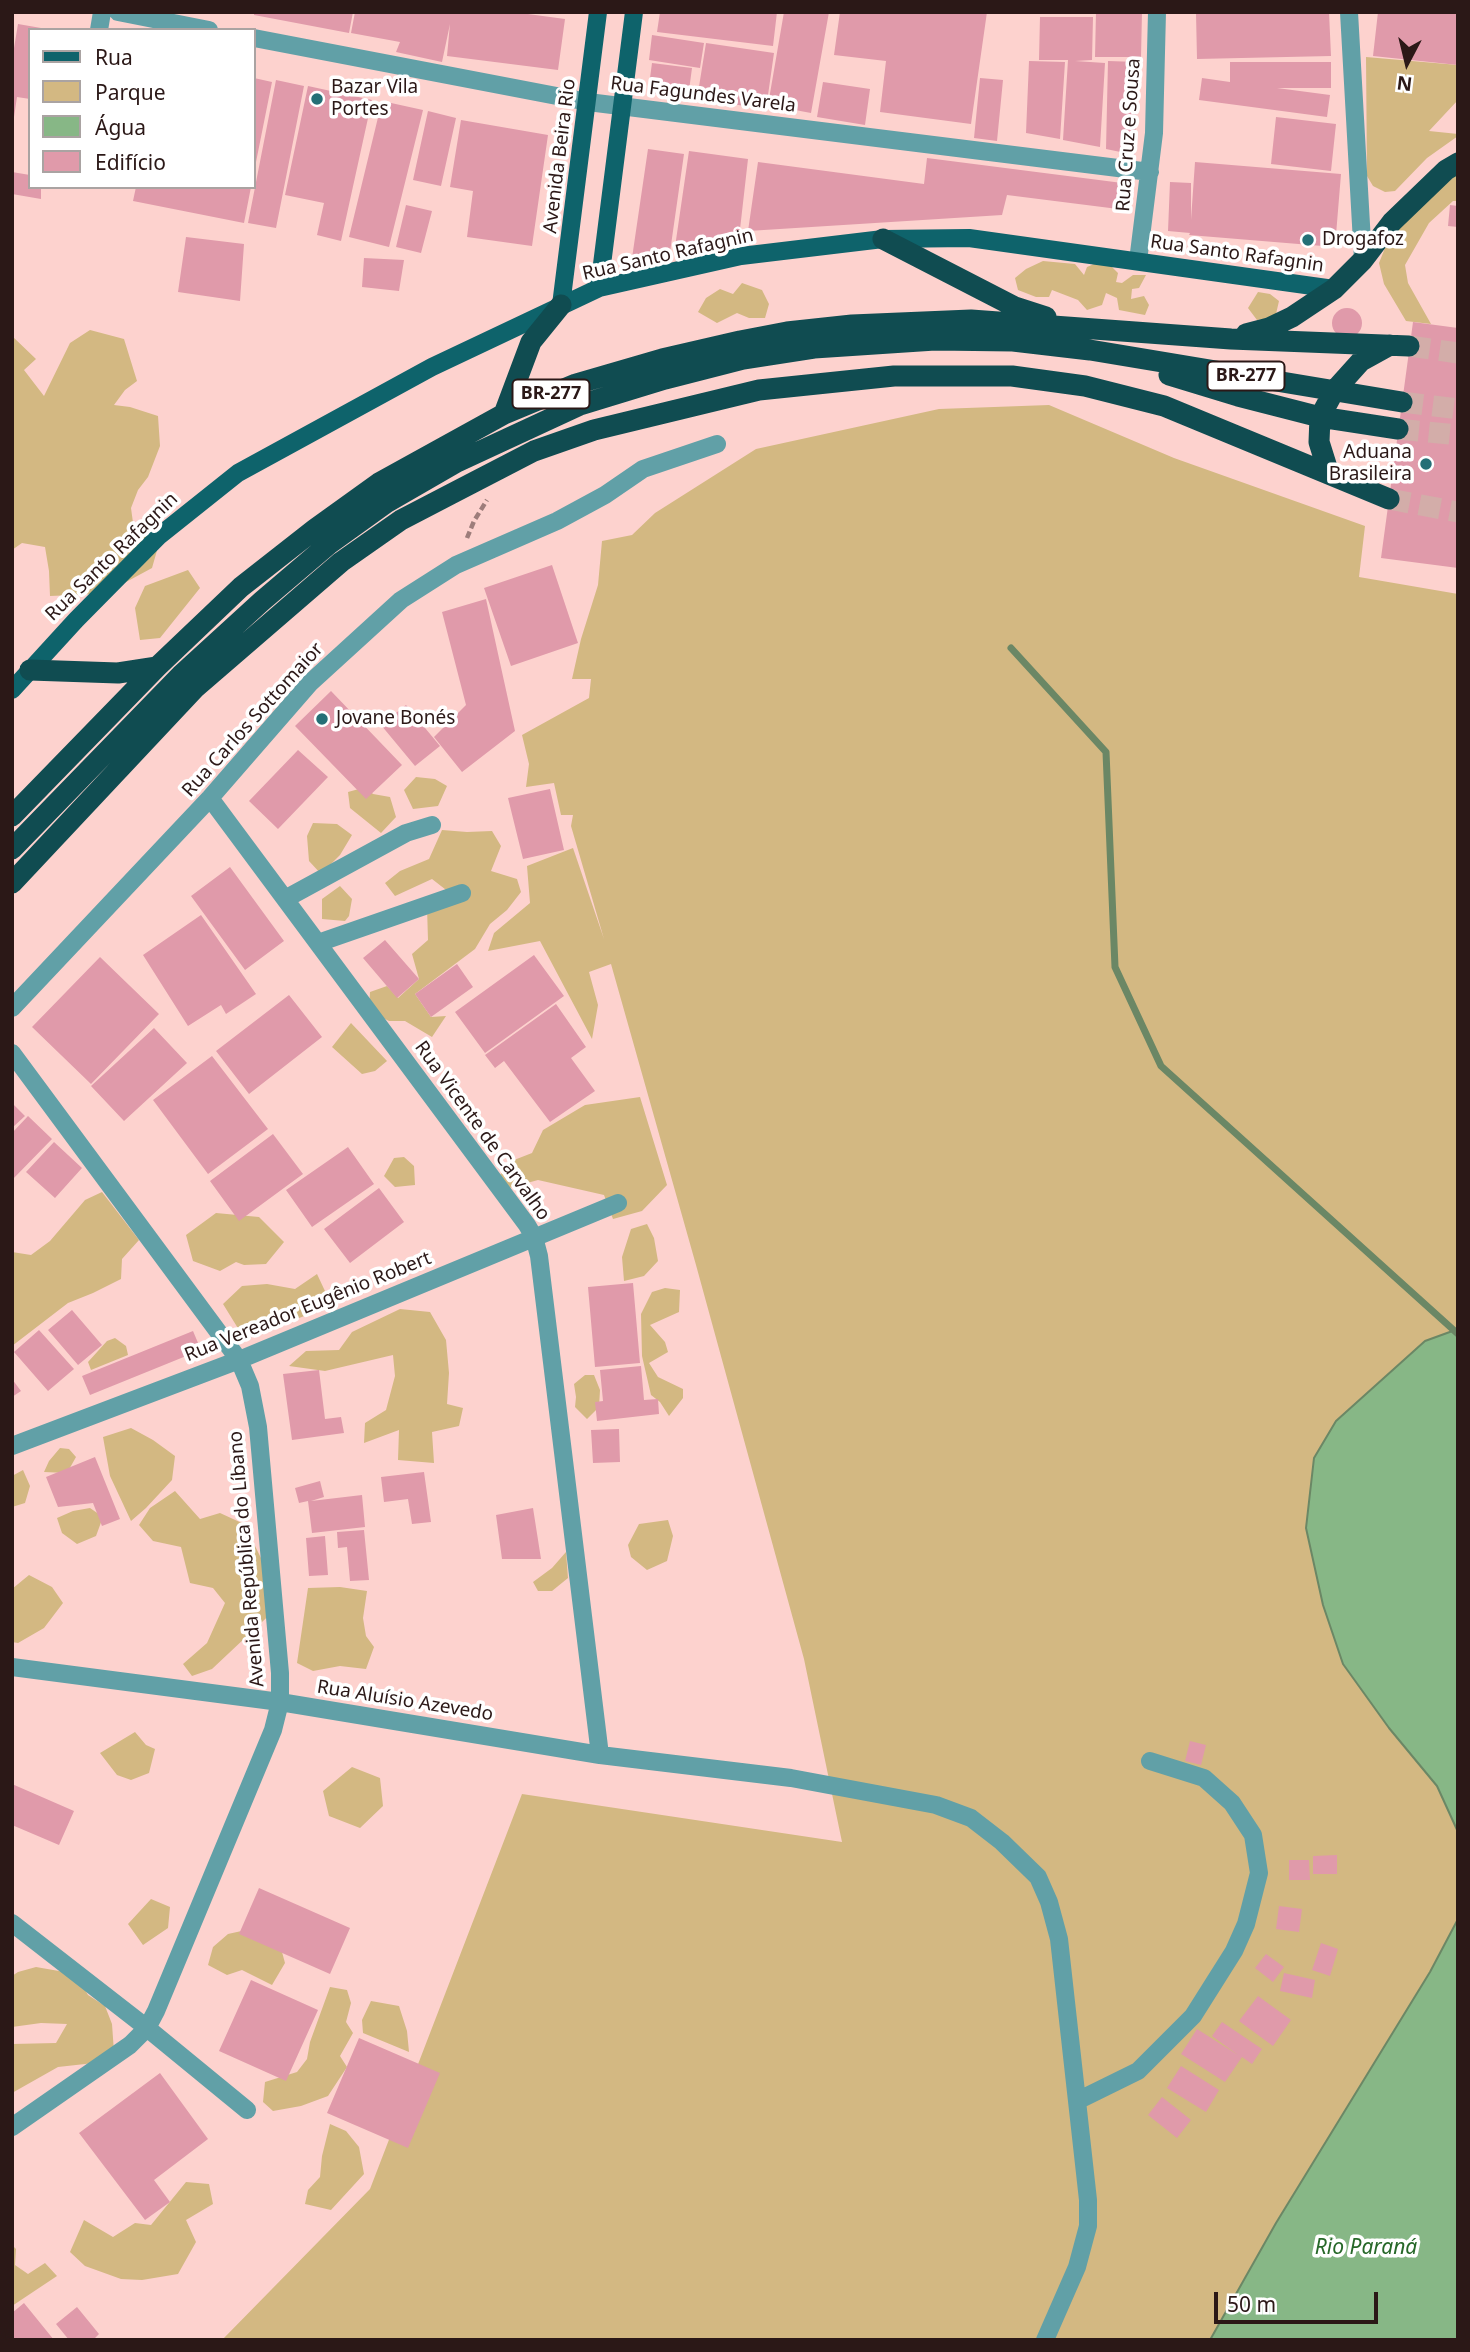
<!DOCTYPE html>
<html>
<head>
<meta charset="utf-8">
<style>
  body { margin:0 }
  #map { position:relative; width:1470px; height:2352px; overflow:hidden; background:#fdd2ce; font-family:"Noto Sans",sans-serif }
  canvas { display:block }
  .frame { position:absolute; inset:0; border:14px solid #2b1817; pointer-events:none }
  .legend { position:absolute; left:28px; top:28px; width:228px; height:161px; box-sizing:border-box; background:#fff; border:2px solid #aaa3a2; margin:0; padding:9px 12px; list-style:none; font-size:21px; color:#2b1817 }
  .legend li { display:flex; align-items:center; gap:14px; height:35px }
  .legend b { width:35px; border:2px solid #aaa3a2 }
  .north { position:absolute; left:1372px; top:28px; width:70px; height:70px; -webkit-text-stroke:5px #fff; paint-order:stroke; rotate:187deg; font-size:19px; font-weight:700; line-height:28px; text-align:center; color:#2b1817 }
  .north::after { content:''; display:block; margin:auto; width:24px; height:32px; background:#2b1817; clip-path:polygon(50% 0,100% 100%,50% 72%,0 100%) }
  .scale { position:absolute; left:1214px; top:2292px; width:164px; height:32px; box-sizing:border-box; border:4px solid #2b1817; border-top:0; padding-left:9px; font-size:21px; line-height:24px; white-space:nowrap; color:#2b1817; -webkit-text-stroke:5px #fff; paint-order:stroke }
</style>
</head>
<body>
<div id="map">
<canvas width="1470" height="2352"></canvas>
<div class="frame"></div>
<ul class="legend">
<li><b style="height:9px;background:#0e636b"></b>Rua</li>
<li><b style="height:19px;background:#d3b882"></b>Parque</li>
<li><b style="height:19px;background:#87b786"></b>Água</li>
<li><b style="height:19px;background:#e09aaa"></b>Edifício</li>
</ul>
<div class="north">N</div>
<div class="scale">50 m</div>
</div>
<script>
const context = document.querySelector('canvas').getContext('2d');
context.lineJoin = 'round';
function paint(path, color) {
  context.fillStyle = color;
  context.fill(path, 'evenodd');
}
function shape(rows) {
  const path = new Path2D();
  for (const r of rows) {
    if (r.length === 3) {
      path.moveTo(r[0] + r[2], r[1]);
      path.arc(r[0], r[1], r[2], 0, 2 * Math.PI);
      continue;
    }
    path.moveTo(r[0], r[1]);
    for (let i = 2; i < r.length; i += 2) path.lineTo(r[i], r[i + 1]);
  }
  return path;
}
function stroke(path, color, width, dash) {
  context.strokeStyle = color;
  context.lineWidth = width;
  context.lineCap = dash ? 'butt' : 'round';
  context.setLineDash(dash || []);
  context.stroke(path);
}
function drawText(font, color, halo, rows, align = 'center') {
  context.font = font + ' "Noto Sans",sans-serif';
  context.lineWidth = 7;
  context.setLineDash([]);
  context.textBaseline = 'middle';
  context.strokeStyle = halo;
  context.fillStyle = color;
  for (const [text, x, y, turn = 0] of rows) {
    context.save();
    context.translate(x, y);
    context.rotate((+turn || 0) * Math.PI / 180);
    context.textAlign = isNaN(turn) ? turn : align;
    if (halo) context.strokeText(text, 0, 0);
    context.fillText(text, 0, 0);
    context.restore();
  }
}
paint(shape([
  [1366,57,1458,65,1458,100,1429,131,1458,134,1458,136,1427,158,1395,191,1385,192,1373,186,1367,176],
  [1458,173,1458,201,1453,201,1429,223,1405,265,1408,283,1431,324,1406,321,1384,284,1379,263,1387,243,1404,220],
  [1043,261,1075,264,1084,275,1087,267,1101,261,1112,267,1118,273,1116,282,1122,283,1133,275,1146,275,1139,288,1132,289,1131,299,1144,296,1149,305,1145,315,1119,310,1117,298,1106,293,1102,305,1087,310,1078,300,1052,290,1049,297,1036,297,1018,290,1015,278,1026,269],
  [742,283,762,290,769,304,765,318,749,318,737,313,717,323,698,312,706,298,720,289,733,294],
  [1258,292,1270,294,1279,301,1276,314,1270,318,1257,320,1248,308],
  [90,330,124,339,137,381,125,390,114,405,130,407,158,416,160,446,148,477,138,490,131,508,134,530,160,540,152,568,115,588,95,594,50,596,49,571,45,547,22,543,12,550,12,336,36,359,24,370,44,396,70,343],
  [1049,405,1174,458,1365,526,1359,577,1458,594,1458,1329,1425,1341,1306,1528,1323,1605,1343,1664,1389,1728,1437,1786,1458,1832,1458,1919,1430,1972,1276,2223,1210,2340,222,2340,370,2189,522,1794,842,1842,804,1659,696,1265,611,964,589,972,598,1005,592,1039,540,941,488,951,494,933,530,903,527,866,573,848,604,939,571,826,573,815,561,815,554,783,526,787,529,764,522,735,589,698,591,679,572,679,581,639,598,585,602,541,632,535,655,513,756,449,939,409],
  [188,570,200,588,160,638,140,640,135,608,145,586],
  [416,777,435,779,447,786,438,806,413,809,404,790],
  [366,787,373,794,390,797,396,817,381,833,350,808,348,792],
  [313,823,337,824,352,835,340,855,321,874,309,861,307,836],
  [442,830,467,832,492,831,501,846,491,871,517,879,521,892,507,910,490,924,475,949,415,994,431,1017,446,1016,432,1037,405,1021,389,1021,369,1011,370,992,387,986,398,998,419,979,412,954,428,940,427,907,450,893,432,879,395,896,385,883,400,871,429,859],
  [340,886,352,899,349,916,345,921,322,919,322,899],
  [351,1023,387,1061,375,1071,362,1074,332,1047],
  [640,1097,667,1185,642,1211,613,1219,604,1195,538,1180,509,1188,498,1178,509,1162,532,1153,543,1130,585,1105],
  [404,1157,414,1166,415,1185,395,1187,384,1176,394,1158],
  [102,1192,139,1240,122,1259,121,1279,93,1293,68,1303,12,1346,12,1252,31,1255,50,1241,85,1200],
  [216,1213,259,1217,284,1242,266,1264,244,1265,236,1262,220,1271,193,1261,186,1235],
  [647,1224,654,1238,658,1261,644,1276,624,1281,622,1257,631,1229],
  [317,1274,332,1306,244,1338,223,1304,242,1286,267,1284,295,1289],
  [665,1288,680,1290,679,1312,650,1325,665,1342,668,1352,649,1363,658,1377,683,1389,683,1398,669,1416,660,1402,651,1395,642,1356,641,1314,652,1292],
  [400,1309,430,1312,446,1340,449,1373,447,1404,463,1408,459,1426,432,1432,434,1463,398,1460,399,1430,364,1443,365,1423,386,1410,395,1376,393,1355,325,1371,289,1366,306,1351,339,1350,352,1332],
  [115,1338,126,1346,128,1355,91,1370,88,1362,107,1341],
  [585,1375,594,1375,600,1390,599,1407,587,1419,575,1407,576,1397,574,1384],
  [131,1428,153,1440,175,1456,172,1480,146,1508,131,1521,110,1476,103,1437],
  [60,1448,69,1449,76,1457,67,1473,44,1472,49,1461],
  [23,1470,30,1486,25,1503,12,1507,12,1476],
  [175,1491,200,1519,220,1513,244,1524,272,1580,279,1606,212,1669,192,1676,183,1664,207,1643,225,1603,213,1588,190,1583,181,1547,153,1541,139,1525,150,1508],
  [90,1508,103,1517,96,1536,77,1544,62,1533,57,1518,73,1511],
  [668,1520,673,1536,667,1561,647,1570,631,1557,628,1545,639,1524],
  [566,1552,568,1578,552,1591,538,1591,533,1582,552,1568],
  [29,1575,52,1587,63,1603,44,1628,18,1643,12,1642,12,1589],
  [340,1587,367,1591,363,1618,366,1636,374,1647,366,1669,340,1666,313,1671,297,1663,308,1588],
  [135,1732,146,1745,155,1749,149,1773,131,1780,117,1775,100,1753],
  [352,1767,380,1778,383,1806,360,1828,329,1816,323,1791],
  [151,1899,170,1907,168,1928,143,1945,128,1924],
  [255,1928,279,1941,285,1963,272,1985,242,1970,227,1975,208,1965,213,1947,228,1934],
  [36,1967,76,1974,88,1995,105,2006,112,2024,114,2052,94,2063,58,2067,12,2093,12,2044,56,2043,67,2024,41,2023,12,2027,12,1976,18,1972],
  [330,1987,347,1990,351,2003,346,2022,353,2033,340,2056,347,2067,328,2096,301,2106,273,2111,263,2102,265,2082,297,2072,307,2059,310,2042],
  [371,2001,399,2006,407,2031,409,2052,363,2033,362,2020],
  [330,2124,346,2131,359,2147,364,2174,331,2210,305,2204,308,2190,320,2177,322,2156],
  [186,2182,209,2184,213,2204,186,2220,196,2242,178,2274,142,2280,121,2279,85,2266,70,2252,84,2220,113,2237,135,2223,151,2225],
  [12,2245,16,2249,15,2265,28,2274,45,2263,57,2276,12,2306]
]), '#d3b882');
const water = shape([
  [1458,1329,1458,1832,1437,1786,1389,1728,1343,1664,1323,1605,1306,1528,1314,1458,1336,1421,1425,1341,1458,1329],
  [1458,1919,1458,2340,1210,2340,1276,2223,1430,1972,1458,1919]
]);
paint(water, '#87b786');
stroke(water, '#6b8765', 2);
stroke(shape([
  [1011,648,1106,752,1115,967,1161,1066,1458,1334]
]), '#6b8765', 7);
paint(shape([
  [254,12,353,12,349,33,254,15],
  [355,12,513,12,565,19,558,70,447,56,450,24,442,62,396,52,400,42,351,33],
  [660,12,777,12,773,46,657,32],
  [784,12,829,12,811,113,768,105],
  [840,12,987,12,971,124,880,112,886,61,834,55],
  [1096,12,1142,12,1141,57,1095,57],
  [1212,12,1329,12,1331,56,1197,59,1196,13],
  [1378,12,1458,12,1458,65,1373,56],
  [1040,17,1093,17,1092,60,1075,61,1105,63,1100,147,1063,140,1068,60,1039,60],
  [18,24,41,28,30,30,30,99,17,97,14,117,12,60],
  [652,35,704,43,700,68,649,60],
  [706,43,774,53,766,109,697,99],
  [1029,61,1065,62,1060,139,1026,133],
  [1108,61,1138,62,1135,155,1106,149],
  [1230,62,1331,62,1331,88,1277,88,1330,95,1327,117,1199,100,1202,78,1230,82],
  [652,63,692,68,688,98,648,93],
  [254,78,272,82,255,167,254,167],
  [980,78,1003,80,997,141,974,138],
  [276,80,304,86,276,228,248,223],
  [823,82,870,89,865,125,817,117],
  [308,86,372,100,341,241,317,235,324,203,285,195],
  [382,101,423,110,389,247,349,237],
  [428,111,456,118,441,186,413,180],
  [1276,117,1336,124,1331,171,1271,164],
  [461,120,548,135,532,246,467,237,473,191,450,187],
  [648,149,684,154,670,252,632,258],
  [689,151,748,159,739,238,675,247],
  [927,158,1130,184,1126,210,1007,195,1002,215,748,231,758,162,924,184],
  [1195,162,1341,174,1335,247,1189,235,1190,233,1168,231,1170,182,1191,183,1191,220],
  [12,172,30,175,30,187,41,187,41,199,12,194],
  [136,187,251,187,244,223,133,201],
  [406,205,432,211,421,253,396,247],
  [1450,205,1458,206,1458,227,1448,226],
  [186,237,244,244,240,301,178,292],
  [364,258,404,260,399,291,362,287],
  [1347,323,15],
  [1413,322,1458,328,1458,568,1381,558],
  [552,565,578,643,511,666,484,588],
  [486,599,515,731,462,772,434,737,466,705,442,612],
  [331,691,402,765,366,799,295,726],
  [406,705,440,746,415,766,381,725],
  [298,750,328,777,278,829,249,801],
  [550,789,564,850,523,859,508,798],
  [230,867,284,941,245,970,191,896],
  [201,915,256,994,226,1014,221,1005,188,1026,143,955],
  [385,940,419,979,397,998,363,958],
  [534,955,564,996,485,1053,455,1012],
  [100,957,159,1014,91,1084,32,1027],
  [457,964,473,987,431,1017,415,994],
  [289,995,322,1037,249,1094,216,1051],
  [556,1004,586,1047,571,1058,595,1091,550,1122,504,1061,495,1068,485,1055],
  [154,1028,187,1063,124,1121,91,1086],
  [212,1056,268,1129,208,1174,153,1100],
  [12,1103,25,1116,12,1128],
  [28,1116,52,1139,12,1180,12,1133],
  [273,1134,303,1174,239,1221,210,1181],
  [54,1142,82,1168,55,1198,26,1172],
  [348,1147,374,1184,312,1227,286,1190],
  [379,1188,404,1222,350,1263,324,1229],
  [633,1283,640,1363,595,1367,588,1287],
  [72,1310,102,1345,78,1365,48,1330],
  [39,1330,74,1369,48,1391,14,1352],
  [193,1331,201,1350,90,1395,82,1376],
  [641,1366,644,1400,658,1399,659,1414,597,1421,595,1402,603,1401,600,1370],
  [319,1370,325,1419,341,1417,344,1433,292,1440,283,1374],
  [12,1379,21,1391,12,1397],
  [619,1429,620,1462,593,1463,591,1430],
  [95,1457,120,1519,102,1526,93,1503,58,1507,46,1477],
  [424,1472,431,1522,412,1524,408,1499,384,1502,381,1477],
  [320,1481,324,1497,311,1501,362,1495,365,1527,312,1533,308,1501,299,1503,295,1488],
  [533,1508,541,1559,502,1559,496,1515],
  [364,1530,369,1580,350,1581,347,1547,338,1548,337,1532],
  [325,1536,328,1575,309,1576,306,1538],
  [1190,1741,1206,1745,1201,1765,1185,1761],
  [12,1784,74,1811,59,1845,12,1825],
  [1337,1855,1337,1874,1313,1874,1313,1856],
  [1289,1860,1309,1860,1310,1880,1289,1880],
  [259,1888,350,1928,330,1974,239,1934],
  [1279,1906,1302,1909,1299,1932,1276,1929],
  [1321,1943,1338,1949,1330,1976,1312,1970],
  [1266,1954,1284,1967,1273,1982,1255,1968],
  [1284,1973,1315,1980,1312,1998,1280,1991],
  [251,1980,318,2010,286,2081,219,2051],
  [1258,1996,1291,2020,1273,2046,1239,2021],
  [1222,2022,1262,2049,1252,2064,1242,2057,1225,2082,1181,2054,1197,2029,1238,2055,1212,2036],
  [359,2038,440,2073,408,2148,327,2113],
  [1181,2066,1219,2090,1206,2112,1167,2088],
  [160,2073,208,2139,154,2180,170,2202,145,2220,79,2133],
  [1162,2097,1191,2120,1177,2138,1148,2115],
  [24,2303,54,2340,12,2340,12,2313],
  [77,2307,99,2334,93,2340,69,2340,56,2324]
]), '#e09aaa');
stroke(shape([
  [1409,346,1458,353],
  [1402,402,1458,409],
  [1398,429,1458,435],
  [1389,499,1458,512]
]), '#d3ada9', 21, [21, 10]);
stroke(shape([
  [467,538,474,521,487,500]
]), '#9d7d7b', 4.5, [7, 3.5]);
stroke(shape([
  [118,12,209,30],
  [1349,12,1363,260],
  [99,30,102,12],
  [254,38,588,102,1150,172],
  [1138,261,1154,133,1157,12],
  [210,798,527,1225,534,1237,539,1256,600,1755],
  [285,899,406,833,432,825],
  [318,943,462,893],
  [12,1008,210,798,310,683,401,600,456,565,557,521,605,495,643,469,717,444],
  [12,1053,239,1360,250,1386,258,1427,280,1673,280,1702,273,1730,156,2011,147,2028,130,2045,12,2127],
  [12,1446,239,1360,618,1203],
  [12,1667,280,1702,600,1755,791,1778,936,1805,971,1818,1002,1842,1038,1877,1049,1902,1059,1939,1088,2200,1088,2226,1077,2267,1045,2340],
  [12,1923,147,2028,247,2110],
  [1077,2101,1138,2071,1193,2016,1234,1951,1246,1924,1259,1873,1253,1835,1232,1803,1204,1778,1150,1761]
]), '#61a0a7', 18);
stroke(shape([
  [599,288,634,12],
  [561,305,598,12],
  [12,690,76,620,159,536,238,473,432,367,599,288,741,256,883,239,969,238,1334,289]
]), '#0e636b', 18);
stroke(shape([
  [883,239,1015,307,1046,317],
  [1246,334,1269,328,1292,317,1334,289,1363,260,1392,222,1446,170,1458,163],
  [1169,375,1238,396,1320,417,1398,429],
  [504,414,531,342,561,305],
  [1329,474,1319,442,1320,417,1334,391,1361,361,1390,345],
  [30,670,118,673,157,667],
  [12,816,157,667,241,587,315,529,379,483,504,414,576,384,662,359,740,341,787,332,852,325,971,320,1231,339,1409,346],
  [12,849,181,675,262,601,329,544,386,503,457,462,580,405,665,379,743,359,814,348,935,340,1013,341,1090,350,1402,402],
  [12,883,195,688,341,562,401,520,451,494,534,451,594,430,759,390,894,376,1012,376,1085,386,1164,406,1389,499]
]), '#104c51', 21);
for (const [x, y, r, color] of [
  [317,99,7,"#246f76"],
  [1308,240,7,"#246f76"],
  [1426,464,7,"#246f76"],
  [322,719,7,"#246f76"]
]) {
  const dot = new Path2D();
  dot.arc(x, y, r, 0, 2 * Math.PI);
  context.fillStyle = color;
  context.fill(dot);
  stroke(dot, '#fff', 2.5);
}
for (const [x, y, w] of [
  [1246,376,77],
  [551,394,77]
]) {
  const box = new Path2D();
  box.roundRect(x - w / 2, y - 14.5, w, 29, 5);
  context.fillStyle = '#fff';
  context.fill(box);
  stroke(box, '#2b1817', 2);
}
drawText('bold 18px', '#2b1817', null, [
  ["BR-277",1246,376],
  ["BR-277",551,394]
]);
drawText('19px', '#2b1817', '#fff', [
  ["Bazar Vila",331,88],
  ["Portes",331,110],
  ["Drogafoz",1322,240],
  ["Aduana",1412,453,"right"],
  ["Brasileira",1412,475,"right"],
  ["Jovane Bonés",336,719]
], 'left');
drawText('19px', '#2b1817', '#fff', [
  ["Rua Fagundes Varela",703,95,7],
  ["Rua Cruz e Sousa",1129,135,-86],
  ["Avenida Beira Rio",560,156,-83],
  ["Rua Santo Rafagnin",1237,254,8],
  ["Rua Santo Rafagnin",668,255,-13],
  ["Rua Santo Rafagnin",112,557,-44],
  ["Rua Carlos Sottomaior",253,720,-48],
  ["Rua Vicente de Carvalho",482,1131,54],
  ["Rua Vereador Eugênio Robert",308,1307,-22],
  ["Avenida República do Líbano",247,1559,-95],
  ["Rua Aluísio Azevedo",405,1701,9]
]);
drawText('italic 21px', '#276829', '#fff', [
  ["Rio Paraná",1366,2248]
]);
</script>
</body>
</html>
